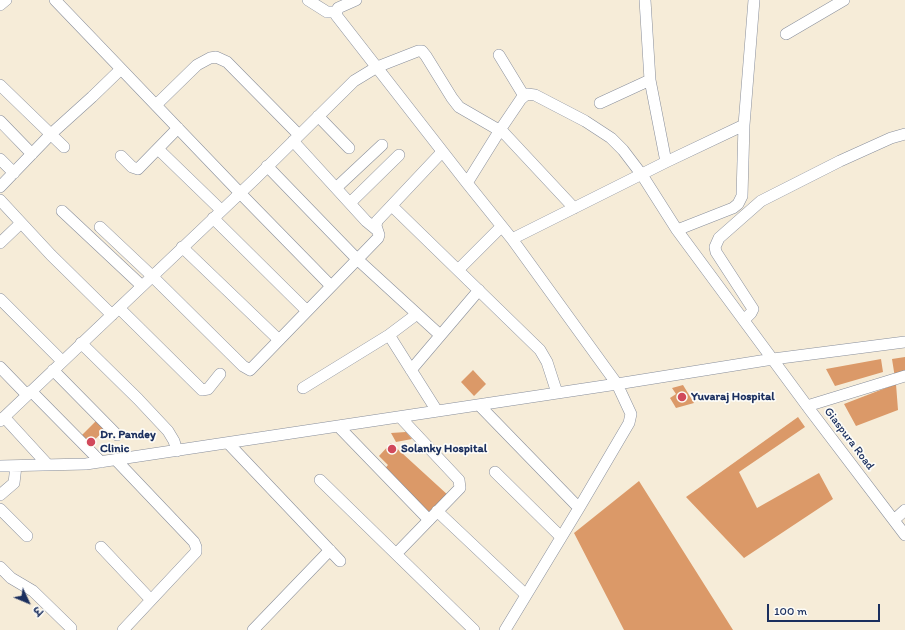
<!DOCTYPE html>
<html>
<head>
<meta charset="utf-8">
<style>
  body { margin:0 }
  #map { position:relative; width:905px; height:630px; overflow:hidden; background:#f6ecd8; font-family:Itim,"Playpen Sans Deva",sans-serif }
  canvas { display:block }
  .north { position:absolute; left:8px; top:582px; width:40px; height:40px; -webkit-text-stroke:3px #fdfcf7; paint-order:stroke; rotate:134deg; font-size:11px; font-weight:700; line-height:16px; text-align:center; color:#1b2f5e }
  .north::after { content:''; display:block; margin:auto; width:14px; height:18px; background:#1b2f5e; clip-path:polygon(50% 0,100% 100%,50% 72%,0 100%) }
  .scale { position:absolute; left:767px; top:604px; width:113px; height:18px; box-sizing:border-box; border:2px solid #1b2f5e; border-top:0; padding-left:5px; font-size:12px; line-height:14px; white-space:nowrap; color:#1b2f5e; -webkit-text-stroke:3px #fdfcf7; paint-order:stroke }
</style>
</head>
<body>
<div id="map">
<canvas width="905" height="630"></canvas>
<div class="north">उ</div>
<div class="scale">100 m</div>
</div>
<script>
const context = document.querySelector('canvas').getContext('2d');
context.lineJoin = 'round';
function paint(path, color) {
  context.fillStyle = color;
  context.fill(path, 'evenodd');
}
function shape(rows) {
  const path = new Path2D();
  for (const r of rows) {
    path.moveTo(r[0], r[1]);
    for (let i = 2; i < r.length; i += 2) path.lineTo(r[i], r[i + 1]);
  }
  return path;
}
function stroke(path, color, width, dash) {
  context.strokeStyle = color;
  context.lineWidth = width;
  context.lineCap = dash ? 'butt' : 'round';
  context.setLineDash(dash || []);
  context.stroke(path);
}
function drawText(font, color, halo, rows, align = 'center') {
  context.font = font + ' Itim,sans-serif';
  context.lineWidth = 3.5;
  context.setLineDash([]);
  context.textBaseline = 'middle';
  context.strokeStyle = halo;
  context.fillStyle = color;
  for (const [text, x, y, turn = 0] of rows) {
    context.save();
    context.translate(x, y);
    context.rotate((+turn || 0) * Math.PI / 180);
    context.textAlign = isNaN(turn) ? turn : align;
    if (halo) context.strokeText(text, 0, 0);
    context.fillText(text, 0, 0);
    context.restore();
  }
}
paint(shape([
  [905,357,905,374,895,378,892,359],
  [881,359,883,372,835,386,826,369],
  [473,370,486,384,474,396,461,382],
  [896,384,898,410,856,426,844,404],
  [683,385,694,403,676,408,670,398,676,394,672,388],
  [798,417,805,427,739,472,757,508,819,473,833,499,744,558,686,497],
  [98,419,107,428,88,446,79,438],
  [406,432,412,439,396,442,391,433],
  [391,443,449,496,429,517,381,473,388,465,379,456],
  [639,481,733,630,624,630,574,533]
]), '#db9968');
const minor = shape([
  [55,0,240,193,331,286],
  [308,0,327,12,336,12],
  [356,0,338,8,336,15,467,183,512,239,617,384,631,414,629,423,579,508,505,630],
  [645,0,650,80,666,162],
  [0,5,6,0],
  [786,34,844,0],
  [499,55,524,96],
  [0,85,64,147],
  [600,103,650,80],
  [156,105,197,65,210,58,216,57,227,62,299,135],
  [318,116,349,148],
  [0,121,32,154],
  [293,141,366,221,377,230],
  [158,149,221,210],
  [121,156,132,167,138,169,178,128],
  [0,159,14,173],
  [267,166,357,259,440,335],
  [467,183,500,130,521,99,527,94,535,95,585,121,611,138,623,150,642,175,677,230,810,410,905,535],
  [0,187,51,134,92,97,121,69],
  [336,188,382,145],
  [0,200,51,255,112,315],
  [350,203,399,155],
  [392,206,540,350,547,362,557,393],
  [62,211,142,286],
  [213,218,307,311],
  [100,227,152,276,243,366,250,370,378,238,379,235,376,226,377,221,442,152],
  [677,230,733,208,738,204,742,196,744,125,754,0],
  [512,239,666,162,744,125],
  [0,243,21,223],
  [182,247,279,340],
  [458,270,501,227],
  [0,299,62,361],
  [119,308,202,390,208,389,220,374],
  [744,320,751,313,753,309,716,252,715,247,719,238,761,201,840,161,891,138,905,134],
  [389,335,437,411],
  [81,343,138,399,168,431,174,441,177,451],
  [0,367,27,395],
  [53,370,117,435],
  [411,370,479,290],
  [303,388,389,335,417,314],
  [31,391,101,462],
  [479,405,579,508],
  [807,406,905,376],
  [4,417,48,465],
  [0,421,255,179,354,81,377,67,418,51,422,51,426,56,452,98,459,107,504,133,574,208],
  [338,426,429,520],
  [228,443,340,561],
  [116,460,194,542,196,547,196,552,123,630],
  [0,466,86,464,617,384,773,359,905,342],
  [495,472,561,537],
  [320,480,474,630],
  [0,495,14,483,16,466],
  [0,509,27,536],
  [437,511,526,595],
  [894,520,905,510],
  [101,547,151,600],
  [396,554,460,488,459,480,400,417],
  [0,567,11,578,33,591,71,628],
  [253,630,330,550]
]);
stroke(minor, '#888e9b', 12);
stroke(minor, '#fff', 11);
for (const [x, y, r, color] of [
  [682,397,5,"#d1495b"],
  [91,442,5,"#d1495b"],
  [392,449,5,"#d1495b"]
]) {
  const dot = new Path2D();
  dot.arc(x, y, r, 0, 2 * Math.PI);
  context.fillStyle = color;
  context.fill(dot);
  stroke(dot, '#fdfcf7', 1.5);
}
drawText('bold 12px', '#1b2f5e', '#fdfcf7', [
  ["Yuvaraj Hospital",691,397],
  ["Dr. Pandey",100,435],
  ["Clinic",100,449],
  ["Solanky Hospital",401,449]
], 'left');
drawText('12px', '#1b2f5e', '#fdfcf7', [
  ["Giaspura Road",849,439,53]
]);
</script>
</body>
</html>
